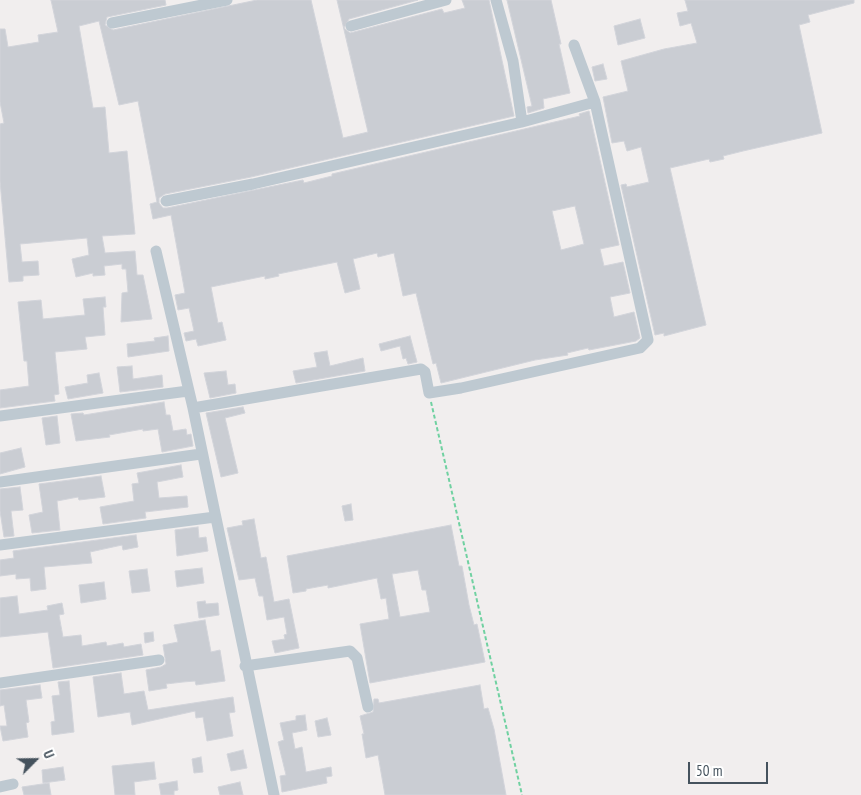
<!DOCTYPE html>
<html>
<head>
<meta charset="utf-8">
<style>
  body { margin:0 }
  #map { position:relative; width:861px; height:795px; overflow:hidden; background:#f1eeee; font-family:"PT Sans Narrow",sans-serif }
  canvas { display:block }
  .north { position:absolute; left:10px; top:735px; width:50px; height:50px; -webkit-text-stroke:4px #fff; paint-order:stroke; rotate:67deg; font-size:14px; font-weight:700; line-height:20px; text-align:center; color:#45525d }
  .north::after { content:''; display:block; margin:auto; width:18px; height:22px; background:#45525d; clip-path:polygon(50% 0,100% 100%,50% 72%,0 100%) }
  .scale { position:absolute; left:688px; top:762px; width:80px; height:22px; box-sizing:border-box; border:2px solid #45525d; border-top:0; padding-left:6px; font-size:15px; line-height:18px; white-space:nowrap; color:#45525d; -webkit-text-stroke:4px #fff; paint-order:stroke }
</style>
</head>
<body>
<div id="map">
<canvas width="861" height="795"></canvas>
<div class="north">U</div>
<div class="scale">50 m</div>
</div>
<script>
const context = document.querySelector('canvas').getContext('2d');
context.lineJoin = 'round';
function paint(path, color) {
  context.fillStyle = color;
  context.fill(path, 'evenodd');
}
function shape(rows) {
  const path = new Path2D();
  for (const r of rows) {
    path.moveTo(r[0], r[1]);
    for (let i = 2; i < r.length; i += 2) path.lineTo(r[i], r[i + 1]);
  }
  return path;
}
function stroke(path, color, width, dash) {
  context.strokeStyle = color;
  context.lineWidth = width;
  context.lineCap = dash ? 'butt' : 'round';
  context.setLineDash(dash || []);
  context.stroke(path);
}
const building = shape([
  [51,0,165,0,166,5,107,17,105,25,113,30,257,0,311,0,343,138,368,132,337,0,418,0,349,19,344,28,350,33,442,9,444,13,465,8,462,0,489,0,514,116,251,177,165,194,159,198,159,203,163,208,167,208,303,180,304,183,332,176,332,174,580,116,579,114,589,111,619,245,600,249,604,266,623,262,630,293,610,297,614,317,634,312,640,338,636,341,589,350,588,348,567,353,568,355,535,360,441,383,436,363,433,364,416,293,403,296,394,253,378,257,377,253,353,259,360,289,345,293,337,262,278,274,279,276,265,279,265,276,211,287,218,323,222,322,226,340,198,346,196,339,186,341,184,333,194,331,189,308,178,310,175,295,185,293,171,215,153,219,150,204,157,202,138,101,119,105,99,21,79,26,93,108,105,107,109,153,127,151,135,234,102,236,105,253,135,251,137,275,143,275,152,319,121,322,122,293,128,292,126,269,122,269,122,264,104,266,105,275,93,276,93,273,76,277,72,259,89,255,87,238,20,244,22,262,38,261,39,275,23,276,23,281,9,282,0,181,0,124,4,123,0,102,0,29,5,29,8,47,39,42,38,35,58,32,51,0],
  [575,206,584,244,561,250,552,211,575,206],
  [507,0,551,0,561,44,559,44,570,93,543,99,544,108,528,113,527,107,532,106,507,0],
  [685,0,854,0,854,3,808,15,810,22,799,25,822,133,743,151,723,156,724,159,710,162,709,159,670,168,706,325,664,336,664,333,655,335,621,185,626,184,627,187,649,182,641,147,627,151,624,141,612,143,603,97,628,91,621,61,664,49,697,43,691,23,680,26,677,13,688,11,685,0],
  [640,19,645,38,618,45,614,26,640,19],
  [603,64,607,79,595,81,592,67,603,64],
  [105,297,106,307,103,307,105,335,85,337,87,349,55,352,59,394,54,395,55,401,0,408,0,390,29,386,27,361,24,361,18,302,41,300,43,319,85,315,83,299,105,297],
  [168,336,169,351,128,357,127,344,155,341,154,338,168,336],
  [410,336,417,362,408,364,406,358,403,359,400,346,381,351,379,344,410,336],
  [327,351,330,366,363,358,365,371,296,383,293,371,317,367,314,353,327,351],
  [132,366,133,379,162,375,163,387,120,392,117,367,132,366],
  [226,371,228,385,235,384,236,393,210,398,204,373,226,371],
  [99,373,103,393,68,399,65,387,88,383,87,375,99,373],
  [164,402,166,415,170,415,173,431,186,429,187,435,191,434,193,446,162,452,158,429,143,431,143,429,109,435,110,437,76,441,71,414,83,413,84,415,164,402],
  [243,407,245,413,225,418,238,473,221,477,206,413,243,407],
  [57,416,60,443,46,445,42,418,57,416],
  [21,448,25,467,0,474,0,453,21,448],
  [181,465,183,477,157,482,159,498,187,496,188,507,145,512,146,518,103,524,100,507,134,501,132,484,139,483,137,473,181,465],
  [101,476,105,497,79,500,78,497,57,501,60,530,32,533,29,515,43,512,39,484,101,476],
  [20,487,23,510,11,511,14,536,4,537,0,511,0,489,20,487],
  [351,504,353,520,345,521,342,506,351,504],
  [254,519,261,558,266,557,274,602,289,599,299,648,275,653,272,641,285,639,284,635,287,634,284,617,267,620,263,596,259,596,255,578,239,580,227,528,243,525,242,521,254,519],
  [451,525,459,566,462,566,469,605,474,625,477,624,485,662,370,683,360,624,389,619,386,598,381,599,377,578,328,588,328,585,306,589,306,591,293,593,287,556,451,525],
  [418,570,422,590,426,590,430,612,400,617,392,574,418,570],
  [198,527,199,538,206,537,208,551,177,556,175,530,198,527],
  [136,535,138,547,123,550,122,545,90,552,92,563,44,567,46,589,31,591,30,578,16,579,16,574,0,576,0,560,14,558,13,551,136,535],
  [202,568,204,583,177,587,175,571,202,568],
  [147,569,150,591,132,593,129,571,147,569],
  [104,582,106,599,81,603,79,585,104,582],
  [17,596,19,614,48,610,47,606,62,603,64,614,59,615,63,637,81,635,82,646,106,642,107,646,123,643,124,647,141,644,143,655,53,668,48,632,0,637,0,598,17,596],
  [205,601,206,604,218,603,219,615,199,618,197,602,205,601],
  [205,620,211,652,220,650,225,681,196,685,195,681,183,682,166,684,167,688,149,691,146,670,161,667,166,664,163,645,178,642,174,625,205,620],
  [153,632,154,641,145,643,144,633,153,632],
  [121,673,124,694,144,691,148,710,233,697,235,712,229,713,233,736,207,741,203,717,196,718,195,711,132,725,130,712,98,717,93,677,121,673],
  [69,681,74,732,52,735,51,722,55,721,52,696,60,695,58,682,69,681],
  [40,685,42,698,26,700,29,722,26,723,28,737,3,741,0,726,7,726,4,705,0,706,0,690,40,685],
  [480,685,484,709,488,708,494,729,506,795,385,795,378,755,366,758,362,734,364,734,360,716,373,712,374,699,378,699,379,703,480,685],
  [305,715,307,730,292,733,295,749,302,747,306,772,331,767,332,776,326,777,327,783,282,792,280,776,286,775,278,742,284,740,280,723,296,720,296,716,305,715],
  [327,718,331,735,318,737,315,721,327,718],
  [243,750,247,768,231,771,227,754,243,750],
  [201,757,203,772,194,773,192,759,201,757],
  [154,762,156,779,134,782,135,795,115,795,112,766,154,762],
  [63,767,65,780,43,783,42,770,63,767],
  [177,781,178,790,174,791,174,795,161,795,159,784,177,781],
  [240,782,243,795,220,795,218,787,240,782],
  [49,783,51,795,24,795,22,787,49,783]
]);
paint(building, '#cacdd3');
stroke(building, '#d2d4da', 1);
stroke(shape([
  [431,402,522,795]
]), '#70d1a1', 2, [4, 2.5]);
stroke(shape([
  [496,0,513,61,522,122],
  [112,23,227,0],
  [351,26,446,0],
  [574,45,595,102],
  [166,201,253,184,522,122,595,102,648,340,640,348,461,388,429,393,425,372,421,369,193,408],
  [156,251,193,408,274,795],
  [0,416,188,391],
  [0,482,201,454],
  [0,545,215,517],
  [245,666,350,651,357,658,368,707],
  [0,683,159,660],
  [0,787,13,784]
]), '#bec9d1', 11);
</script>
</body>
</html>
